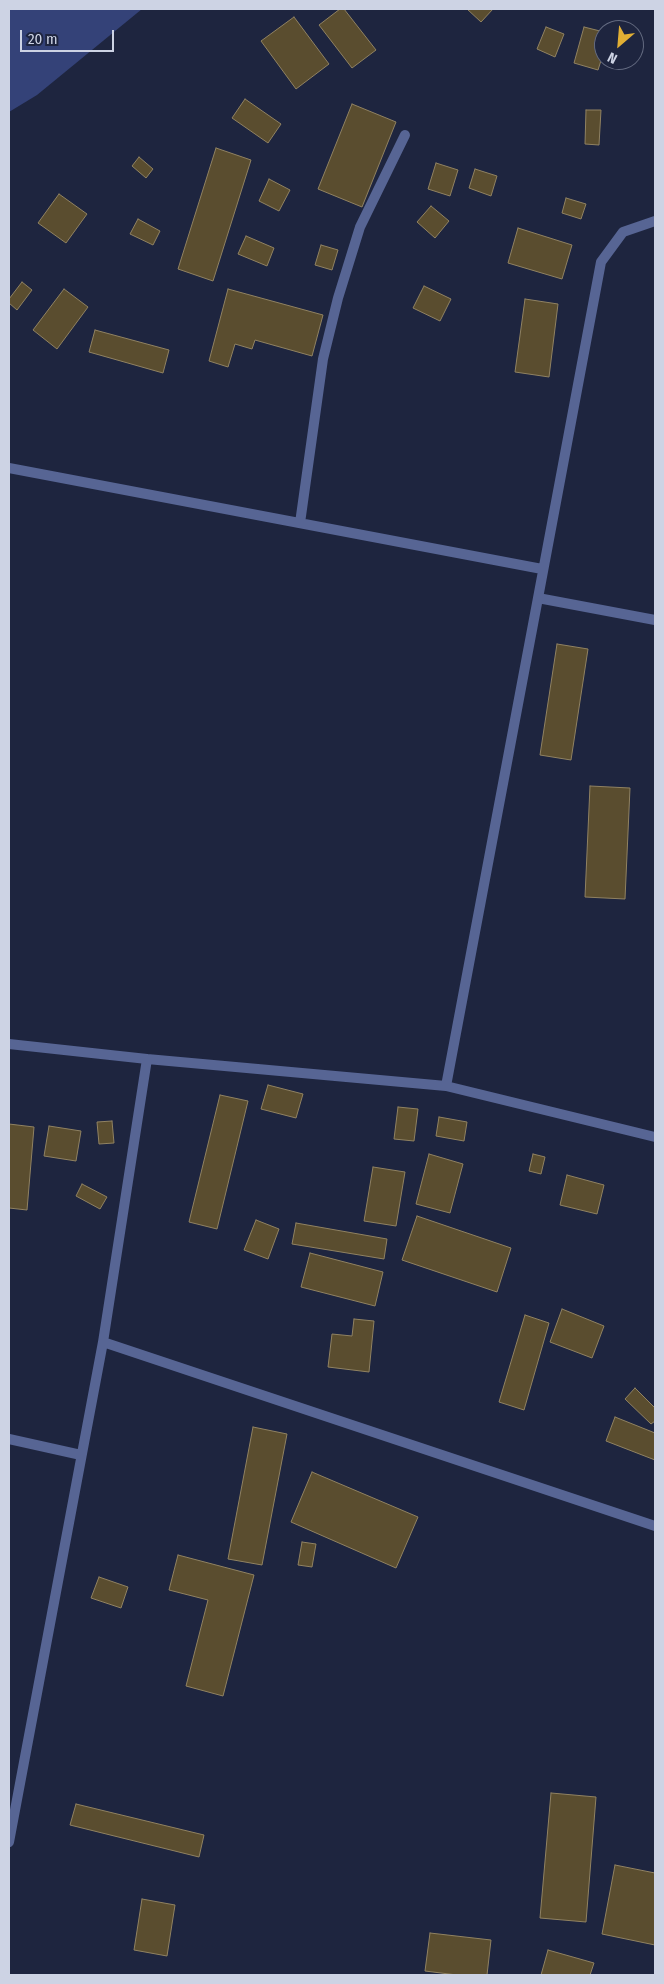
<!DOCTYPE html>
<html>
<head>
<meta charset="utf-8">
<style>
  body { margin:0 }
  #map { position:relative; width:664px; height:1984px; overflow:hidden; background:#1e253f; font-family:"Fira Sans Condensed",sans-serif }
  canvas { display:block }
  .frame { position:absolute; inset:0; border:10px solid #cdd3e4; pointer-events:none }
  .north { position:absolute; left:594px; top:20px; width:50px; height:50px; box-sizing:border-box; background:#1e253f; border:1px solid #646b81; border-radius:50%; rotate:207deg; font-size:14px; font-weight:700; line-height:20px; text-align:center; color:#cdd3e4 }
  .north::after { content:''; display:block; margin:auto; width:18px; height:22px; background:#e1af34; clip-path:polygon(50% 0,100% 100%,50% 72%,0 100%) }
  .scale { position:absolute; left:20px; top:30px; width:94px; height:22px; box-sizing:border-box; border:2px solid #cdd3e4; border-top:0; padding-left:6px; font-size:15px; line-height:18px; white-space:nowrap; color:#cdd3e4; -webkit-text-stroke:4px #1e253f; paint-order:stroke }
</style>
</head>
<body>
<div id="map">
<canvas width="664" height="1984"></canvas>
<div class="frame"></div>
<div class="north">N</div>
<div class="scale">20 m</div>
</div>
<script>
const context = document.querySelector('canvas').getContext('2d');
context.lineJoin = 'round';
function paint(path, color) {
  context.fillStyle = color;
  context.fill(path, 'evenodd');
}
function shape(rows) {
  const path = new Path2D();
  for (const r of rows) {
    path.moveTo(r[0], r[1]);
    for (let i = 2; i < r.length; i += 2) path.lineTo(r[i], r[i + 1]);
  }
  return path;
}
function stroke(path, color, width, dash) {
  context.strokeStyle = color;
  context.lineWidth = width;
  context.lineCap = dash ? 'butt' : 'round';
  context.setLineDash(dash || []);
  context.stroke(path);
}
paint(shape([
  [9,9,142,9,37,95,9,112]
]), '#344278');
const building = shape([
  [340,9,344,9,376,50,352,68,319,25,340,9],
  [467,9,493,9,481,22,467,9],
  [294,17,329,64,296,89,261,41,294,17],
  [546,27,564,34,555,57,537,49,546,27],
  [584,27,604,32,604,51,598,70,574,63,584,27],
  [245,99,281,124,268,143,232,118,245,99],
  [352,104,396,122,362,207,318,189,352,104],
  [586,110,601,110,599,145,585,144,586,110],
  [216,148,251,160,213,281,178,269,216,148],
  [139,157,153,169,146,178,132,166,139,157],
  [436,163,458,170,450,196,428,189,436,163],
  [475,169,497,176,491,196,469,188,475,169],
  [269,179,290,190,279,211,259,201,269,179],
  [59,194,87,214,66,243,38,223,59,194],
  [566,198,586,204,581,219,562,213,566,198],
  [431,206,449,221,435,238,417,222,431,206],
  [138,219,160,231,153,245,130,234,138,219],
  [518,228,572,245,562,279,508,263,518,228],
  [246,236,274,248,267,266,238,254,246,236],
  [321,245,338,250,332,270,315,265,321,245],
  [22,282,32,290,17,310,9,303,9,299,22,282],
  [424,286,451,299,440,321,413,308,424,286],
  [64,289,88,307,57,349,33,330,64,289],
  [228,289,323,315,312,356,255,340,252,349,235,344,228,367,209,361,228,289],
  [525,299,558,304,549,377,515,372,525,299],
  [95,330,169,350,163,373,89,352,95,330],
  [557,644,588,649,571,760,540,755,557,644],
  [590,786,630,788,625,899,585,897,590,786],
  [268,1085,303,1094,296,1118,261,1109,268,1085],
  [220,1095,248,1101,217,1229,189,1222,220,1095],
  [398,1107,418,1109,414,1141,394,1139,398,1107],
  [439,1117,467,1122,464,1141,436,1136,439,1117],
  [112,1121,114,1143,99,1144,97,1122,112,1121],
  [9,1124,34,1127,27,1210,9,1208,9,1124],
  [49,1126,81,1131,76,1161,44,1156,49,1126],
  [429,1154,463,1164,450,1213,416,1204,429,1154],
  [533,1154,545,1157,541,1174,529,1171,533,1154],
  [373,1167,405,1172,396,1226,364,1221,373,1167],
  [567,1175,604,1185,597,1214,560,1205,567,1175],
  [82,1184,107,1197,100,1209,76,1196,82,1184],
  [417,1216,511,1248,497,1292,402,1260,417,1216],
  [256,1220,279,1229,268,1259,244,1250,256,1220],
  [296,1223,387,1239,384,1259,292,1244,296,1223],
  [310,1253,383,1272,375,1306,301,1287,310,1253],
  [562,1309,604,1326,592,1358,550,1342,562,1309],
  [525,1315,549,1323,524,1410,499,1402,525,1315],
  [354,1319,374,1321,369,1372,328,1367,332,1334,352,1336,354,1319],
  [635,1388,655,1408,655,1421,651,1424,625,1399,635,1388],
  [615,1417,655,1433,655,1460,606,1441,615,1417],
  [253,1427,287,1434,262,1565,228,1559,253,1427],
  [312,1472,418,1517,396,1568,291,1522,312,1472],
  [302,1542,316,1544,312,1567,298,1565,302,1542],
  [178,1555,254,1575,223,1696,186,1686,208,1600,169,1590,178,1555],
  [99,1577,128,1587,121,1608,91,1598,99,1577],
  [551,1793,596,1797,586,1922,540,1918,551,1793],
  [76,1804,204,1835,199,1857,70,1825,76,1804],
  [615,1865,655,1873,655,1945,602,1934,615,1865],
  [142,1899,175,1905,167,1956,134,1950,142,1899],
  [430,1933,491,1940,487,1975,457,1975,425,1971,430,1933],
  [548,1950,594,1963,590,1975,541,1975,548,1950]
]);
paint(building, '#5a4d2f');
stroke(building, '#908262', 1);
stroke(shape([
  [9,468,542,569],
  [300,523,323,359,338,298,360,227,405,135],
  [538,598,601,262,623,232,655,221],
  [9,1044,147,1059,103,1342,9,1842],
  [147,1059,446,1086,655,1137],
  [446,1086,538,598,655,620],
  [103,1342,655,1526],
  [9,1439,81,1455]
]), '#576594', 10);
</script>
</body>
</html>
